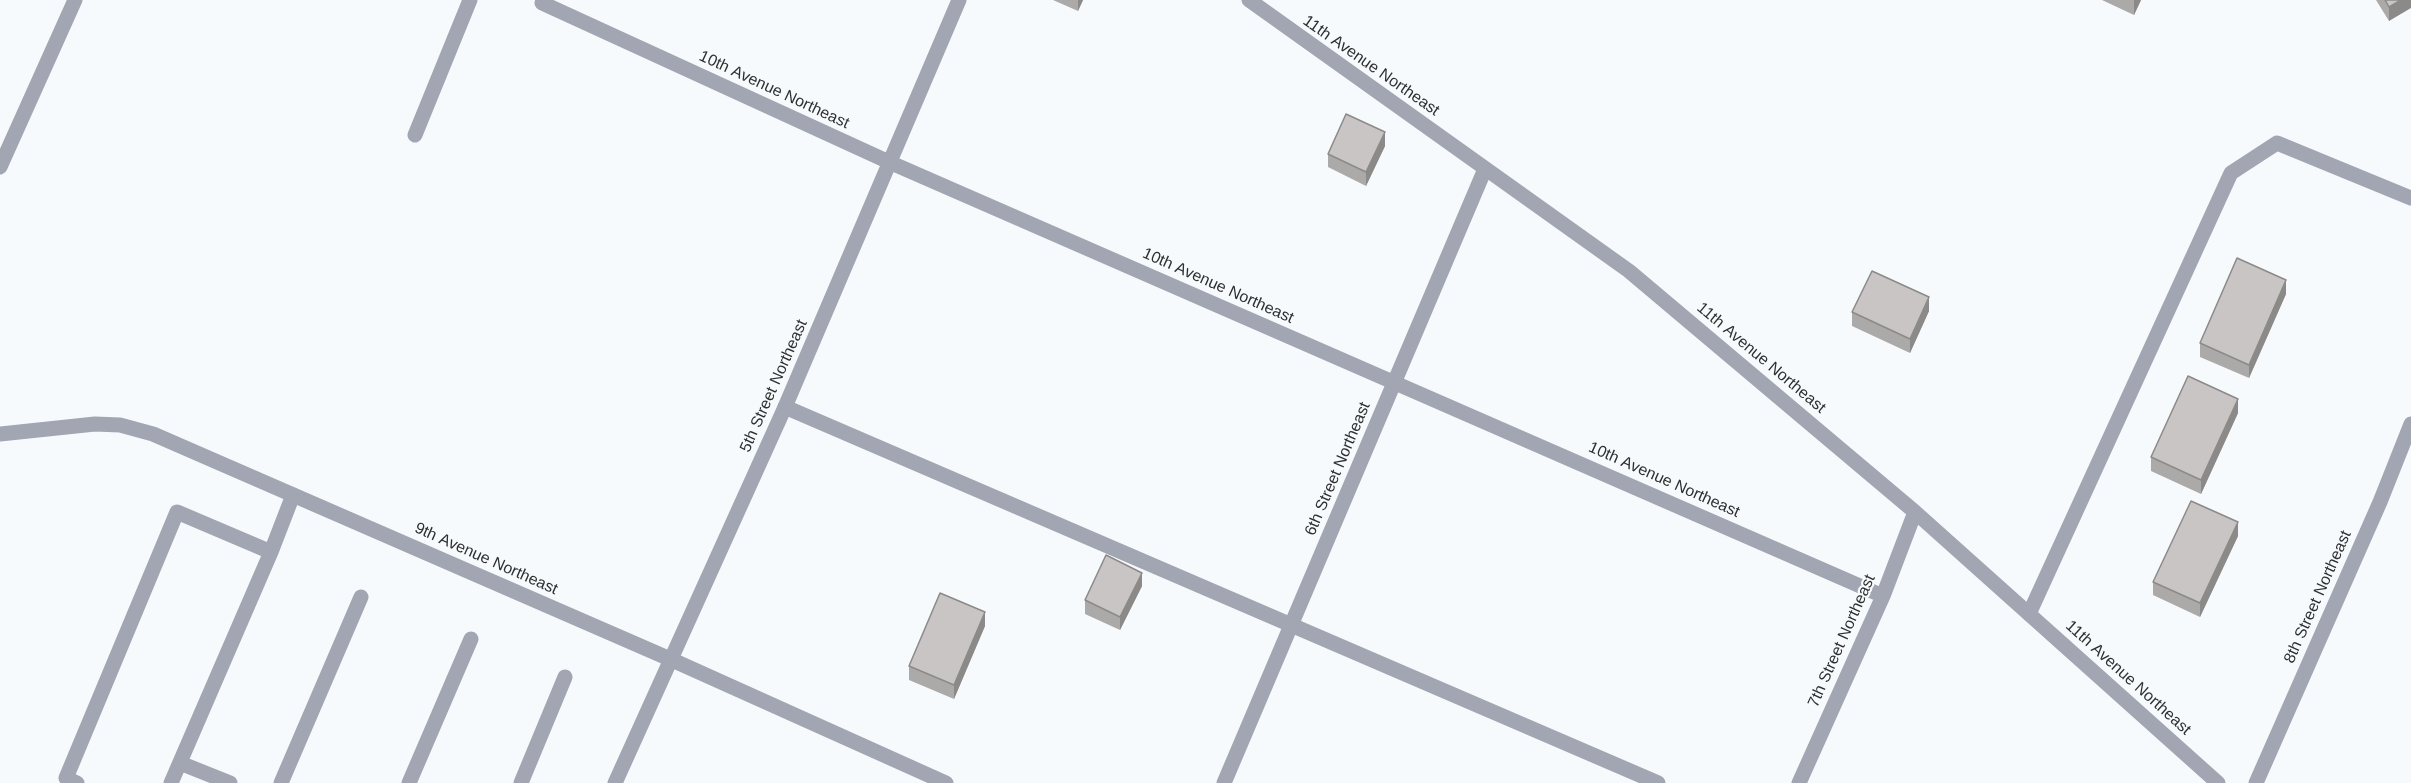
<!DOCTYPE html>
<html>
<head>
<meta charset="utf-8">
<style>
  body { margin:0 }
  canvas { display:block; background:#f7fafd }
</style>
</head>
<body>
<canvas width="2411" height="783"></canvas>
<script>
const context = document.querySelector('canvas').getContext('2d');
context.lineJoin = 'round';
function shape(rows) {
  const path = new Path2D();
  for (const r of rows) {
    path.moveTo(r[0], r[1]);
    for (let i = 2; i < r.length; i += 2) path.lineTo(r[i], r[i + 1]);
  }
  return path;
}
function stroke(path, color, width, dash) {
  context.strokeStyle = color;
  context.lineWidth = width;
  context.lineCap = dash ? 'butt' : 'round';
  context.setLineDash(dash || []);
  context.stroke(path);
}
function paint(path, color) {
  context.fillStyle = color;
  context.fill(path, 'evenodd');
}
function drawText(font, color, halo, rows, align = 'center') {
  context.font = font + ' Helvetica,sans-serif';
  context.lineWidth = 4.5;
  context.setLineDash([]);
  context.textBaseline = 'middle';
  context.strokeStyle = halo;
  context.fillStyle = color;
  for (const [text, x, y, turn = 0] of rows) {
    context.save();
    context.translate(x, y);
    context.rotate((+turn || 0) * Math.PI / 180);
    context.textAlign = isNaN(turn) ? turn : align;
    if (halo) context.strokeText(text, 0, 0);
    context.fillText(text, 0, 0);
    context.restore();
  }
}
stroke(shape([
  [785,407,1658,783],
  [271,552,293,495],
  [2029,614,2231,173,2277,143,2411,198],
  [180,763,230,783],
  [77,783,66,778,177,512,271,552,171,783],
  [281,783,361,597],
  [409,783,471,639],
  [521,783,565,677]
]), '#a1a6b2', 15);
stroke(shape([
  [1249,0,1629,271,1915,512,2218,783],
  [542,3,889,162,1883,596],
  [415,135,470,0],
  [0,434,95,424,120,425,153,434,670,659,946,783],
  [615,783,785,407,959,0],
  [1224,783,1485,169],
  [1799,783,1883,596,1915,512],
  [2256,783,2380,502,2411,424]
]), '#a1a6b2', 15);
stroke(shape([
  [0,167,75,0]
]), '#a1a6b2', 15);
paint(shape([
  [1053,0,1083,0,1078,11],
  [2102,0,2141,0,2134,15],
  [2376,0,2411,0,2389,21],
  [1385,146,1366,186,1328,167,1328,154],
  [2286,294,2249,378,2200,357,2200,343],
  [1929,311,1910,353,1852,326,1852,312],
  [2238,413,2201,494,2151,471,2151,457],
  [2238,536,2200,617,2153,595,2153,582],
  [1142,586,1120,630,1085,614,1085,600],
  [985,626,954,699,909,680,909,666]
]), '#aca9a9');
paint(shape([
  [1078,0,1083,0,1078,11],
  [2134,0,2141,0,2134,15],
  [2401,0,2411,0,2411,8,2389,21,2389,7],
  [1385,132,1385,146,1366,186,1366,172],
  [2286,280,2286,294,2249,378,2249,365],
  [1929,297,1929,311,1910,353,1910,339],
  [2238,399,2238,413,2201,494,2201,480],
  [2238,522,2238,536,2200,617,2200,603],
  [1142,573,1142,586,1120,630,1120,617],
  [985,612,985,626,954,699,954,685]
]), '#8c8a89');
const building = shape([
  [2385,0,2401,0,2389,7,2385,0],
  [1346,114,1385,132,1366,172,1328,154,1346,114],
  [2237,258,2286,280,2249,365,2200,343,2237,258],
  [1872,271,1929,297,1910,339,1852,312,1872,271],
  [2188,376,2238,399,2201,480,2151,457,2188,376],
  [2191,501,2238,522,2200,603,2153,582,2191,501],
  [1106,555,1142,573,1120,617,1085,600,1106,555],
  [940,593,985,612,954,685,909,666,940,593]
]);
paint(building, '#c8c5c4');
stroke(building, '#8c8a89', 1.5);
drawText('16px', '#2e2f30', '#f7fafd', [
  ["11th Avenue Northeast",1371,66,35],
  ["10th Avenue Northeast",774,90,25],
  ["10th Avenue Northeast",1218,286,24],
  ["11th Avenue Northeast",1761,358,40],
  ["5th Street Northeast",774,386,-66],
  ["6th Street Northeast",1338,469,-67],
  ["10th Avenue Northeast",1664,480,24],
  ["9th Avenue Northeast",486,559,24],
  ["8th Street Northeast",2318,597,-66],
  ["7th Street Northeast",1842,641,-66],
  ["11th Avenue Northeast",2128,678,42]
]);
</script>
</body>
</html>
